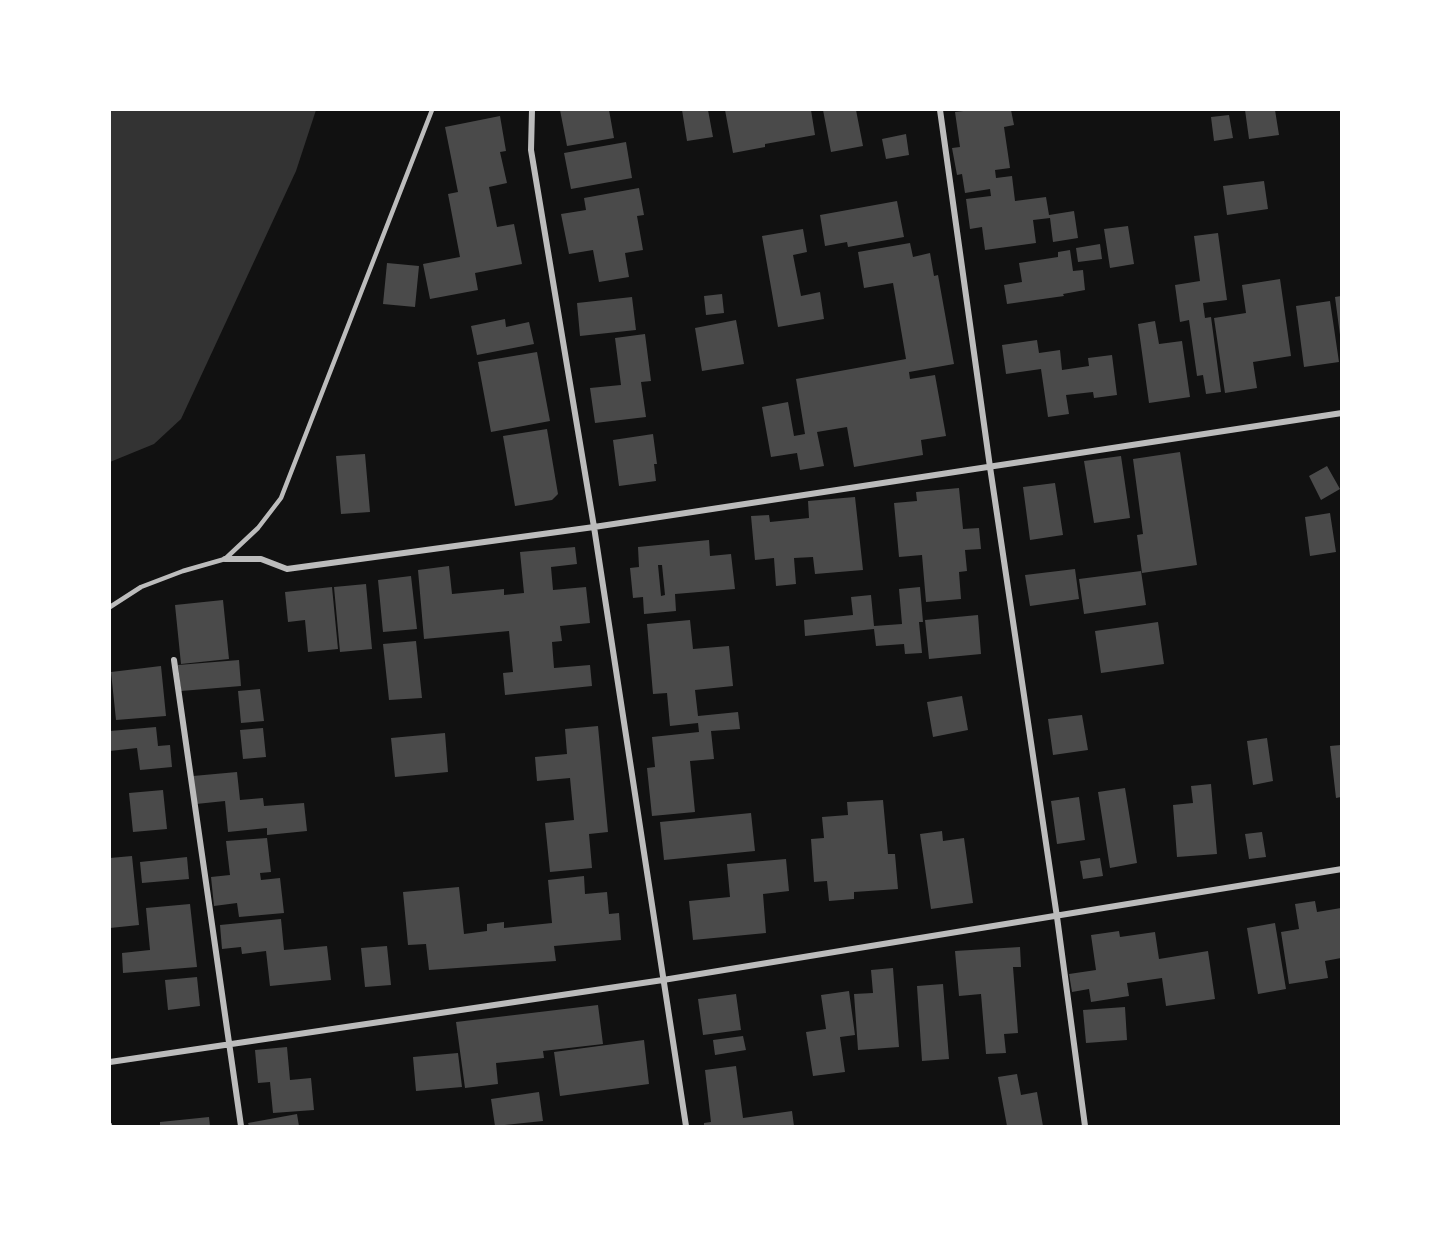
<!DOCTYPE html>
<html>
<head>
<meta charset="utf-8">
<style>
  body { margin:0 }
  #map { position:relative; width:1451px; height:1236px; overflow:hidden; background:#111; font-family:"Open Sans",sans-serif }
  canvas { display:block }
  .frame { position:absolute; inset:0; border:111px solid #fff; pointer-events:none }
</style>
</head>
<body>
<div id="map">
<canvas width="1451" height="1236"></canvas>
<div class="frame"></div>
</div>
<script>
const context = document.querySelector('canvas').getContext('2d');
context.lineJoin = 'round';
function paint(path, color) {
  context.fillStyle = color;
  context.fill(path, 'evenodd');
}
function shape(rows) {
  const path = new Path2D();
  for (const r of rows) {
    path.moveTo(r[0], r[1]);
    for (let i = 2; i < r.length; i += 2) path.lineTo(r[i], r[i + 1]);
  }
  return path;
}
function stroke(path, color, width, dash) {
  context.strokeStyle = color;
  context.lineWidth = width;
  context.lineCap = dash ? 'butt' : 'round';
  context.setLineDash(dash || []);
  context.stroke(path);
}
paint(shape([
  [110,110,316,110,296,171,181,419,154,444,110,462]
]), '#333');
paint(shape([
  [560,110,609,110,614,138,567,146],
  [682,110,708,110,713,137,687,141],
  [725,110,811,110,815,135,765,144,765,147,733,153],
  [823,110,856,110,863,146,831,152],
  [972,110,1011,110,1014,125,1004,127,1010,168,995,170,996,178,1012,176,1015,201,1046,197,1049,215,1074,211,1078,238,1053,242,1050,218,1033,220,1036,243,985,250,982,227,970,229,966,199,991,196,990,189,965,193,962,174,957,175,952,148,960,147,955,112],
  [1245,110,1275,110,1279,135,1249,139],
  [1229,115,1233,138,1214,141,1211,117],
  [500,116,506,151,500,152,507,183,489,187,497,227,514,224,522,264,475,273,478,290,430,299,423,264,460,257,448,194,458,192,445,127],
  [906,134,909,155,886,159,882,139],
  [626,142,632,178,571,189,564,153],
  [1264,181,1268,209,1227,215,1223,186],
  [639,188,644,215,637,216,643,250,625,253,629,277,599,282,593,250,569,254,561,214,586,210,584,198],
  [897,201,904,237,848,247,847,242,825,246,820,215],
  [1128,226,1134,264,1110,268,1104,229],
  [803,229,807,252,793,255,801,296,820,292,824,319,778,327,762,236],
  [1218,233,1227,300,1203,303,1205,318,1211,317,1221,392,1206,394,1203,375,1197,376,1189,320,1180,322,1175,285,1200,281,1194,236],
  [910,243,913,257,930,253,934,276,938,275,954,364,909,372,910,379,935,375,946,436,921,440,923,455,854,467,847,427,817,432,824,466,800,470,797,453,771,457,762,407,788,402,794,436,805,434,796,379,906,359,893,283,864,288,858,252],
  [1100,244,1102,259,1078,262,1076,248],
  [1070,250,1073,271,1083,270,1085,290,1063,294,1064,296,1007,304,1004,285,1022,282,1019,263,1058,257,1058,252],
  [387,263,419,266,415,307,383,304],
  [1280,279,1291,356,1253,362,1257,388,1225,393,1214,318,1246,313,1242,285],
  [722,294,724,313,706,315,704,296],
  [1341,296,1341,335,1340,335,1335,297],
  [632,297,636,330,580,336,577,303],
  [1330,301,1339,362,1304,367,1296,306],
  [505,319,506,327,529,322,534,344,477,355,471,326],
  [736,320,744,364,702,371,695,328],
  [1155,321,1159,344,1182,341,1190,397,1149,403,1138,324],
  [645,334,651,381,641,382,646,417,595,423,590,388,621,385,615,338],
  [1037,340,1039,353,1060,350,1062,370,1089,366,1088,358,1112,355,1117,395,1094,398,1093,392,1066,395,1069,414,1048,417,1041,369,1006,374,1002,345],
  [537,352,550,421,491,432,478,362],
  [547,429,558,494,552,500,515,506,503,436],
  [653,434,657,464,654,464,656,481,619,486,613,440],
  [1180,452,1197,565,1142,573,1137,535,1143,534,1133,459],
  [365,454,370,512,341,514,336,456],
  [1121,456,1130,518,1094,523,1084,461],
  [1327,466,1340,489,1321,500,1309,476],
  [1055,483,1063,535,1030,540,1023,487],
  [959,488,963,529,979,528,981,549,965,550,967,571,959,572,961,599,926,602,922,555,899,557,894,503,917,501,916,492],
  [855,497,863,570,815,574,813,557,794,558,796,584,776,586,774,558,755,560,751,516,769,515,770,522,809,518,808,501],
  [1330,513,1336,552,1310,556,1305,517],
  [709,540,710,556,731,554,735,589,675,594,676,611,644,614,643,597,633,598,630,568,639,567,638,547],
  [658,565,662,565,665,595,661,596],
  [575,547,577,564,551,567,553,590,586,587,590,623,560,626,562,641,552,642,554,668,590,665,592,686,505,695,503,673,513,672,509,631,424,639,418,570,449,566,452,594,504,589,504,595,524,593,520,552],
  [1075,569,1079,599,1030,606,1025,575],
  [1141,571,1146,605,1084,614,1079,579],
  [411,576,417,629,383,632,378,580],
  [366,584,372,649,340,652,334,587],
  [332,587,338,649,308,652,305,620,288,622,285,592],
  [920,587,923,622,919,622,922,653,905,654,904,644,876,646,874,629,805,636,804,620,853,615,851,597,871,595,874,626,902,624,899,589],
  [223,600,229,659,181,664,175,605],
  [978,615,981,654,929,659,925,620],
  [690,620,693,649,729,646,733,686,695,690,698,716,738,712,740,729,711,731,714,759,690,761,695,812,652,816,647,768,655,767,652,737,699,732,698,723,670,726,667,693,653,694,647,624],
  [1158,622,1164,664,1101,673,1095,631],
  [416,641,422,698,389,700,383,644],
  [239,660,241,686,181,691,178,665],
  [161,666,166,716,116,720,111,672],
  [260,689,264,721,241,723,238,691],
  [962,696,968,730,933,737,927,702],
  [1082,715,1088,750,1053,755,1048,719],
  [598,726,608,832,589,834,592,868,550,872,545,823,574,820,570,778,537,781,535,757,567,754,565,729],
  [156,727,158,746,170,745,172,767,140,770,137,748,110,751,110,731],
  [263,728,266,757,243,759,240,730],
  [445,733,448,772,395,777,391,738],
  [1267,738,1273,781,1253,785,1247,741],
  [1341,745,1341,797,1336,798,1330,746],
  [237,772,240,800,263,798,264,806,304,803,307,831,267,835,267,828,228,832,225,801,196,804,193,776],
  [1211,784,1217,854,1177,857,1173,805,1193,803,1191,786],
  [1125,788,1137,863,1110,868,1098,792],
  [163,790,167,829,133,832,129,793],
  [1079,797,1085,840,1057,844,1051,801],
  [883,800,888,854,895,854,898,889,854,892,854,899,829,901,827,881,814,882,811,839,824,838,822,817,848,815,847,802],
  [751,813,755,851,664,860,660,822],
  [942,831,943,841,964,838,973,903,931,909,920,834],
  [1262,832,1266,857,1249,859,1245,834],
  [267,838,271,872,260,873,261,880,280,878,284,913,239,917,237,903,214,906,211,877,230,875,226,841],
  [132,856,139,925,110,928,110,858],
  [187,857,189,879,142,883,140,862],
  [1100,858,1103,876,1083,879,1080,861],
  [786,859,789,891,763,894,766,933,693,940,689,901,730,897,727,864],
  [584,876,585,894,607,892,609,914,619,913,621,940,554,946,556,961,429,970,426,944,408,945,403,892,459,887,464,934,487,931,487,924,504,922,504,928,552,923,548,880],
  [1315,901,1317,912,1341,908,1341,958,1325,961,1328,978,1289,984,1281,932,1299,929,1295,904],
  [190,904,197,967,123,973,122,953,150,950,146,908],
  [281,919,284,950,327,946,331,980,270,986,266,951,242,954,241,947,222,949,220,925],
  [1275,923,1286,989,1258,994,1247,928],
  [1119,931,1120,937,1155,932,1159,959,1208,951,1215,999,1166,1006,1162,978,1127,983,1129,996,1091,1002,1089,989,1072,992,1069,974,1096,970,1091,935],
  [387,946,391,985,365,987,361,948],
  [1020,947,1021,967,1013,967,1018,1033,1004,1034,1006,1053,986,1054,981,994,959,996,955,951],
  [893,968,899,1047,858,1050,854,994,873,993,871,970],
  [197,977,200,1006,168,1010,165,980],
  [943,984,949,1059,922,1061,917,986],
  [849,991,855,1035,840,1037,845,1072,813,1076,806,1032,826,1029,821,995],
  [736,994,741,1030,703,1035,698,999],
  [598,1005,603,1044,543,1051,544,1058,496,1063,498,1084,465,1088,456,1022],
  [1125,1007,1127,1040,1086,1043,1083,1010],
  [743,1036,746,1050,715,1055,713,1040],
  [644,1040,649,1084,560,1096,554,1052],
  [287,1047,290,1080,311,1078,314,1110,273,1113,270,1082,258,1083,255,1050],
  [458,1053,462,1087,416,1091,413,1057],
  [736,1066,743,1118,792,1111,794,1126,704,1126,704,1123,711,1122,705,1070],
  [1017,1074,1021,1095,1037,1092,1043,1126,1007,1126,998,1077],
  [539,1092,543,1121,495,1126,491,1099],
  [297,1114,299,1126,249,1126,248,1123],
  [209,1117,210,1126,160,1126,160,1122]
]), '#4a4a4a');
stroke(shape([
  [110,607,141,587,183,571,225,559,258,528,281,498,432,110],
  [110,1125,110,1126]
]), '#bcbcbc', 4.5);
stroke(shape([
  [532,110,531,150,594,527,686,1126],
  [940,110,990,467,1057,917,1085,1126],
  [225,559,261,559,287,569,594,527,1342,413],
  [174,660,241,1126],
  [110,1062,663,980,1342,869]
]), '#bcbcbc', 6);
</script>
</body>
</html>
